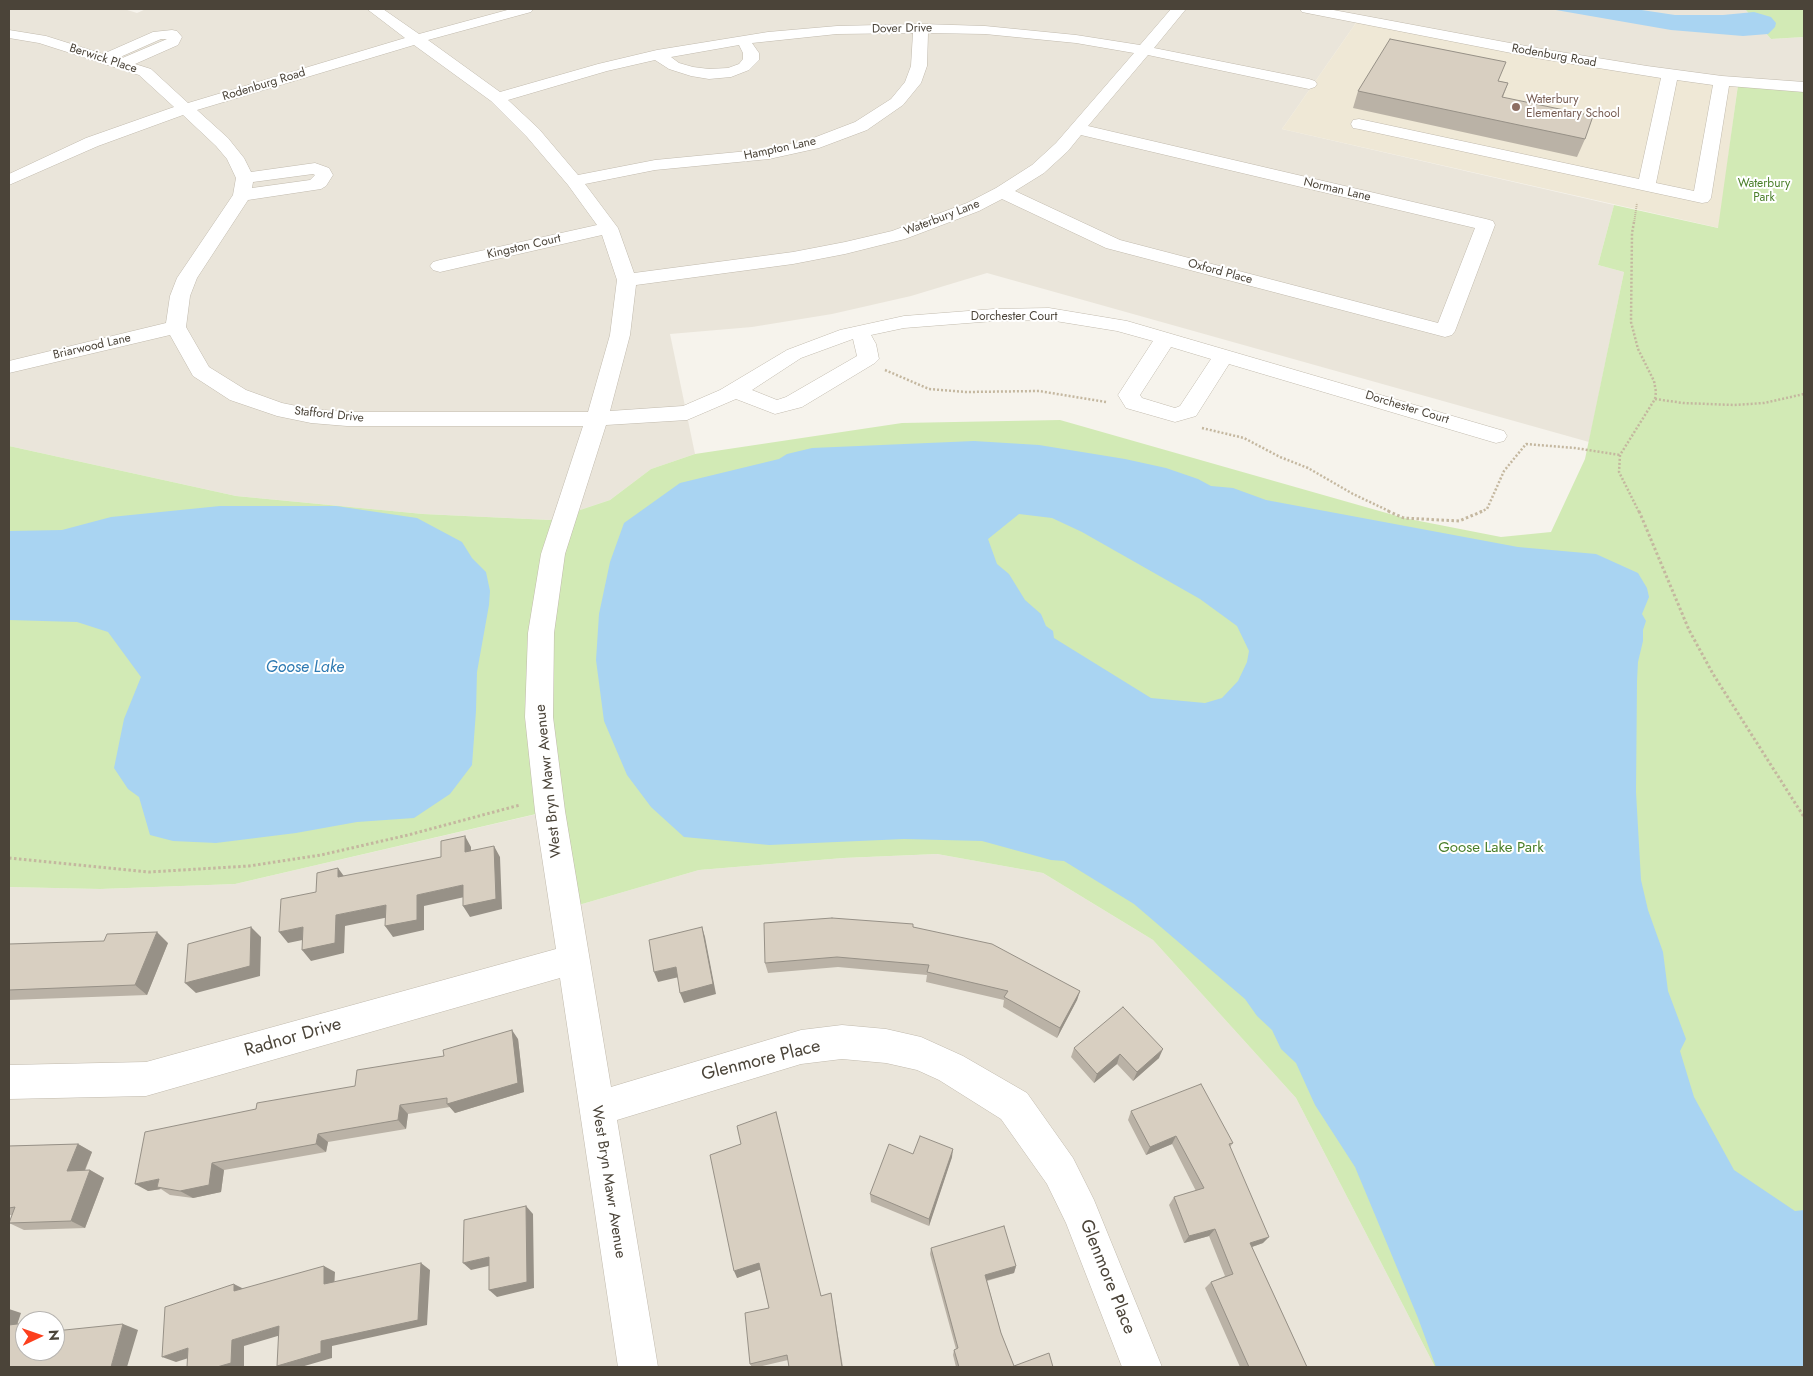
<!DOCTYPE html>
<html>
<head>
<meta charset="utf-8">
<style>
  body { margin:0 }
  #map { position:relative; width:1813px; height:1376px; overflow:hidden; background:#f6f3ec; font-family:Jost,sans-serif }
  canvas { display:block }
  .frame { position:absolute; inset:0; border:10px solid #4b4439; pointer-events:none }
  .north { position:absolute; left:15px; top:1311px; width:50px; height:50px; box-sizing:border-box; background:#fff; border:1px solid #b7b4b0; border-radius:50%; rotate:87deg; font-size:14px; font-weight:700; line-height:20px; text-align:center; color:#4b4439 }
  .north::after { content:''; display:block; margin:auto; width:18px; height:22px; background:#fc3f1d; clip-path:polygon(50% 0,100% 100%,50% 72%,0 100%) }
</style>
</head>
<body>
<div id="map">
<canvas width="1813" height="1376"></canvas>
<div class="frame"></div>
<div class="north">N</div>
</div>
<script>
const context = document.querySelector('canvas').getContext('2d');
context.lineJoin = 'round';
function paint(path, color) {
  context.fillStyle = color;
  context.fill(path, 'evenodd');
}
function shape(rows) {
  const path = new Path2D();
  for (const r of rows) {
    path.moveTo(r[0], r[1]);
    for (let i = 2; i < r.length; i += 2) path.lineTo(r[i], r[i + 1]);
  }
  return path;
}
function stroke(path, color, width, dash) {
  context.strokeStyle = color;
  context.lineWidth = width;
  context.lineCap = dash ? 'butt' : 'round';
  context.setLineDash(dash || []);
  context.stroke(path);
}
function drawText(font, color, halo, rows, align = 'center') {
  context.font = font + ' Jost,sans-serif';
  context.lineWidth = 4;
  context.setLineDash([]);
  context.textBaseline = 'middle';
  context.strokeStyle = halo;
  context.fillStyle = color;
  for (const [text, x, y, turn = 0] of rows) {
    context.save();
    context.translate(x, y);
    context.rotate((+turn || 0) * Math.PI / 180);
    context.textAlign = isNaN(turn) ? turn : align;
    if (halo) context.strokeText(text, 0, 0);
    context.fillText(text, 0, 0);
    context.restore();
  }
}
paint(shape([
  [9,9,124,9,137,13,146,9,1745,9,1771,39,1804,37,1804,87,1722,81,1358,20,1282,129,1614,205,1598,265,1624,272,1589,442,987,273,911,296,832,314,752,327,670,334,695,454,651,469,610,500,550,520,423,514,236,496,9,446],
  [550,811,565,909,699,870,843,858,937,854,1043,873,1153,940,1296,1098,1435,1367,9,1367,9,887,100,889,235,884],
  [25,1321,55,1321,55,1351,25,1351]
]), '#eae5da');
paint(shape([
  [1358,20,1738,84,1719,228,1282,129]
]), '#efe8d6');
paint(shape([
  [1745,9,1804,9,1804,37,1771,39],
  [1722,81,1804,87,1804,1367,1435,1367,1296,1098,1153,940,1043,873,937,854,843,858,699,870,565,909,549,811,235,884,100,889,9,887,9,446,236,496,423,514,550,520,610,500,651,469,695,454,902,423,1060,420,1404,518,1501,537,1551,532,1585,459,1624,272,1598,265,1614,205,1718,228,1738,85]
]), '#d2eab5');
paint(shape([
  [1550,9,1635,9,1675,15,1723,15,1754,12,1771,17,1776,23,1775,27,1768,34,1743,36,1671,30],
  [974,441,1039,445,1125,459,1166,468,1198,479,1211,486,1233,488,1266,500,1518,547,1596,554,1638,573,1647,588,1649,597,1642,614,1646,621,1643,630,1643,641,1638,662,1637,681,1636,792,1641,880,1648,910,1663,952,1668,991,1686,1039,1680,1051,1694,1097,1734,1170,1795,1211,1804,1210,1804,1367,1436,1367,1418,1318,1355,1167,1315,1105,1296,1063,1281,1049,1272,1030,1257,1016,1245,999,1134,904,1064,861,1051,860,982,841,904,839,769,845,684,837,651,807,627,775,604,721,596,660,599,614,610,562,624,523,680,483,779,459,787,454,812,448],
  [1019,514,1052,518,1082,532,1200,599,1237,626,1249,651,1247,662,1238,681,1222,698,1205,703,1151,698,1054,638,1053,631,1046,626,1041,614,1025,600,1009,574,997,564,988,539],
  [220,506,336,506,417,518,462,542,472,558,486,572,490,591,489,605,477,672,476,711,472,765,450,794,414,818,357,822,296,833,216,843,173,841,150,835,139,797,128,789,114,768,124,719,141,677,108,632,77,622,9,620,9,531,62,530,111,517]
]), '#a9d4f2');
const minor = shape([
  [367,9,383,9,419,34,511,9,533,9,531,12,428,40,500,92,598,64,657,50,768,32,837,26,921,24,985,26,1076,35,1140,45,1171,9,1186,9,1154,48,1309,79,1315,81,1317,84,1315,87,1309,89,1148,55,1088,126,1486,219,1493,221,1495,225,1455,331,1452,335,1445,337,1106,248,1002,199,979,211,905,239,845,254,793,264,636,285,630,335,610,411,683,406,720,390,787,350,840,330,904,316,994,309,1049,308,1127,321,1504,431,1507,436,1504,441,1496,443,1229,364,1196,416,1175,422,1126,408,1118,395,1153,341,1117,331,1049,320,994,321,904,328,871,335,876,344,879,359,875,363,802,407,775,414,736,399,687,420,606,425,565,554,554,633,553,717,565,811,611,1087,801,1030,842,1025,886,1029,921,1037,963,1056,1027,1093,1073,1158,1094,1200,1162,1367,1122,1367,1066,1223,1047,1184,1001,1119,939,1080,917,1070,886,1063,842,1059,801,1064,617,1120,658,1367,618,1367,560,978,146,1096,9,1099,9,1065,146,1062,556,949,535,811,525,717,528,633,541,554,583,426,347,426,311,423,277,416,230,400,193,376,170,335,9,373,9,361,166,323,170,296,177,278,233,195,236,178,227,159,216,146,183,115,98,146,9,185,9,174,86,138,174,107,139,75,39,43,9,38,9,30,46,36,103,54,153,32,172,30,177,31,182,37,178,45,135,64,151,69,188,103,405,38,367,9],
  [913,33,911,66,905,82,891,99,855,122,808,140,769,149,655,160,578,175,539,129,508,100,607,71,655,60,669,69,691,76,709,79,731,77,749,70,759,60,759,53,752,43,837,34,913,33],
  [928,33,985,34,1076,43,1134,53,1056,143,1032,165,996,188,967,203,892,231,845,242,793,252,634,273,618,228,585,184,655,170,769,159,819,148,867,130,903,105,921,83,927,66,928,33],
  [161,39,167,39,120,59,118,58,161,39],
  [414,45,491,101,527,137,568,185,597,225,440,260,433,262,430,266,433,270,440,272,602,235,617,280,610,335,588,412,347,412,311,409,282,403,246,390,209,367,186,327,190,296,197,278,248,200,321,189,326,186,333,175,329,168,315,163,251,172,244,158,228,138,197,110,414,45],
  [739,45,743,53,743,59,739,64,728,68,709,69,693,67,679,63,671,57,739,45],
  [1081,135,1475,228,1438,323,1120,240,1015,191,1044,173,1068,151,1081,135],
  [313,174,315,175,310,180,252,188,253,182,313,174],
  [853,339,857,356,786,397,777,400,752,390,801,358,853,339],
  [1171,347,1211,359,1180,406,1175,408,1142,398,1140,395,1171,347],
  [1300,9,1328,9,1542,49,1647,66,1722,76,1804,82,1804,92,1729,86,1711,198,1708,202,1702,203,1359,129,1353,128,1351,124,1353,120,1359,119,1639,179,1661,78,1542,59,1307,13,1302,12,1300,9],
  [1677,80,1713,85,1694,191,1656,183,1677,80]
]);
stroke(minor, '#c2bbae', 1);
stroke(shape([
  [1634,223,1637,203]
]), '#c4b79f', 2, [1, 1]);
stroke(shape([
  [1634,222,1632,233,1631,322,1638,349,1654,381,1656,392,1655,399,1620,455,1619,472,1639,512],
  [885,370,929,389,966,392,1039,391,1106,402],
  [1655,399,1683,403,1734,405,1764,403,1804,394],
  [1202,428,1244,438,1280,457,1308,468,1353,494,1391,512],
  [1480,512,1487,509,1504,471,1526,444,1575,448,1620,455]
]), '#c4b79f', 2.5, [2, 2]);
stroke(shape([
  [1388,511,1404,518,1459,521,1483,511],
  [1639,511,1689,630,1713,674,1804,817],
  [9,858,149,872,249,866,321,855,408,835,520,805]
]), '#c4b79f', 3, [2.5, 2.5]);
paint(minor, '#fff');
paint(shape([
  [1499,81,1508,83,1503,97,1585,139,1577,157,1353,108,1358,91],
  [913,927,1080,991,1077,1000,1057,1038,1003,1007,1004,1000,926,982,927,975,838,967,768,973,765,963],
  [168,943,147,995,9,1000,9,944],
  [518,1039,524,1092,455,1113,450,1107,408,1114,406,1129,328,1142,326,1152,224,1170,221,1192,193,1198,170,1195,161,1189,148,1191,256,1109,355,1086,444,1056],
  [1074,1048,1159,1058,1133,1081,1117,1064,1094,1083,1071,1057],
  [1131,1111,1233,1143,1230,1147,1263,1243,1252,1247,1307,1367,1240,1367,1205,1288,1211,1282,1225,1276,1209,1236,1184,1243,1169,1205,1174,1197,1196,1191,1172,1144,1146,1155,1128,1120],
  [78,1144,92,1152,85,1171,90,1170,104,1178,85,1228,24,1230,9,1223,12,1215,9,1215,9,1146],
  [741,1144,821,1296,831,1293,843,1367,789,1367,788,1360,758,1367,752,1367,750,1364,769,1308,760,1269,737,1278],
  [913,1154,952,1157,929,1226,871,1202,870,1194],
  [931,1248,1016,1266,1014,1273,987,1281,1001,1333,1014,1366,1053,1367,956,1367,953,1355,954,1350,956,1349,930,1254]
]), '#bab2a6');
paint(shape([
  [465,836,471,847,471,863,465,852],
  [494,846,500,857,502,909,470,917,463,906],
  [338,868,346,879,338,877],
  [463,885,469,896,424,906,424,930,393,937,385,926,417,895],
  [386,905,394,916,345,926,344,953,311,961,302,950,336,915],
  [251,927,261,937,260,976,196,993,185,983],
  [303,927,312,938,288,943,279,932],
  [702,927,705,937,716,994,684,1003,680,993],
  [157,932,168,943,147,995,135,985],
  [676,967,679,977,658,982,654,972],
  [1080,991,1077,1000,1057,1038,1060,1028],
  [512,1030,518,1039,524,1092,455,1113,447,1104],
  [1163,1049,1159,1058,1133,1081,1137,1072],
  [1120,1054,1117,1064,1094,1083,1097,1074],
  [400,1105,408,1114,406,1129,398,1120],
  [318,1134,328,1142,326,1152,316,1144],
  [1176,1136,1172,1144,1146,1155,1150,1147],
  [78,1144,92,1152,81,1179,67,1171],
  [953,1149,952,1157,929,1226,929,1219],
  [212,1163,224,1170,221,1192,193,1198,180,1191],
  [90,1170,104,1178,85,1228,71,1221],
  [159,1179,157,1187,161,1189,148,1191,135,1184],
  [526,1206,533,1214,534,1288,497,1297,489,1290],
  [1215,1229,1209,1236,1184,1243,1189,1236],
  [1269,1237,1263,1243,1243,1250,1250,1243],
  [489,1257,497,1264,471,1270,463,1263],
  [421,1263,430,1270,427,1325,332,1346,332,1358,301,1367,280,1367,277,1366,321,1341],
  [759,1263,762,1269,737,1278,734,1271],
  [324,1266,335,1272,334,1290,324,1284],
  [1016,1266,1014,1273,984,1281,985,1275],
  [234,1284,246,1290,234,1291],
  [9,1309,21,1313,15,1331,9,1329],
  [123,1324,138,1330,127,1367,111,1367],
  [279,1326,291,1332,244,1346,244,1367,217,1367,232,1340],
  [188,1348,201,1354,176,1362,162,1357]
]), '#979187');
const building = shape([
  [1390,39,1506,62,1498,81,1508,83,1502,97,1593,116,1585,139,1358,91,1390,39],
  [465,836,465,852,494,846,496,899,463,906,463,885,417,895,417,920,385,926,386,905,336,915,335,943,302,950,303,927,279,932,281,899,316,892,317,873,338,868,338,877,441,857,441,841,465,836],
  [832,918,913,924,913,927,992,944,1080,991,1060,1028,1004,997,1008,991,927,972,929,965,837,957,765,963,764,923,832,918],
  [251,927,250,966,185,983,188,944,251,927],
  [702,927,713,984,680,993,676,967,654,972,649,940,702,927],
  [157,932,135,985,9,990,9,944,104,941,107,934,157,932],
  [1123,1007,1163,1049,1137,1072,1120,1054,1097,1074,1074,1048,1123,1007],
  [512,1030,518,1083,447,1104,447,1098,400,1105,398,1120,318,1134,316,1144,212,1163,209,1185,180,1191,157,1187,159,1179,135,1184,145,1132,256,1109,257,1103,355,1086,357,1070,444,1056,443,1050,512,1030],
  [1201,1084,1233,1143,1229,1144,1269,1237,1250,1243,1307,1367,1249,1367,1211,1282,1233,1274,1215,1229,1189,1236,1174,1197,1204,1188,1176,1136,1150,1147,1131,1111,1201,1084],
  [776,1112,821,1296,831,1293,842,1367,789,1367,787,1355,750,1364,745,1313,769,1308,759,1263,734,1271,710,1155,741,1144,737,1126,776,1112],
  [920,1136,953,1149,929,1219,870,1194,889,1144,913,1154,920,1136],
  [78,1144,67,1171,90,1170,71,1221,9,1223,15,1207,9,1208,9,1146,78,1144],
  [526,1206,527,1282,489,1290,489,1257,463,1263,464,1220,526,1206],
  [1004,1226,1016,1266,985,1275,1001,1333,1014,1366,1049,1353,1053,1367,959,1367,954,1350,958,1348,931,1248,1004,1226],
  [421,1263,418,1320,321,1341,321,1353,277,1366,279,1326,232,1340,231,1363,217,1367,187,1367,188,1348,162,1357,165,1307,234,1284,234,1291,324,1266,324,1284,421,1263],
  [25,1323,25,1351,55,1351,55,1331,123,1324,111,1367,9,1367,9,1325,25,1323]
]);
paint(building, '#d8cfc1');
stroke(building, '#979187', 1);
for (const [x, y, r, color] of [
  [1516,107,5,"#8d6e63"]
]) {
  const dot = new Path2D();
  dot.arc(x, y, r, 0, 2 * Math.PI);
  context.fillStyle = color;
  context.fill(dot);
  stroke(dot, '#fff', 2);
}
drawText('12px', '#4b4439', '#fff', [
  ["Dover Drive",902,29,-1],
  ["Rodenburg Road",1554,56,10],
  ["Berwick Place",103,59,18],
  ["Rodenburg Road",264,85,-17],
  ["Hampton Lane",780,149,-12],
  ["Norman Lane",1337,190,13],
  ["Waterbury Lane",942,218,-21],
  ["Kingston Court",524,247,-13],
  ["Oxford Place",1220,272,15],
  ["Dorchester Court",1014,317],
  ["Briarwood Lane",92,347,-13],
  ["Dorchester Court",1407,408,17],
  ["Stafford Drive",329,415,6]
]);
drawText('12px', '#785e54', '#fff', [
  ["Waterbury",1526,100],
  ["Elementary School",1526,114]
], 'left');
drawText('12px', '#4a7f2a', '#fff', [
  ["Waterbury",1764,184],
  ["Park",1764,198]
]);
drawText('15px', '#4b4439', '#fff', [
  ["West Bryn Mawr Avenue",549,781,-96],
  ["West Bryn Mawr Avenue",608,1182,81]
]);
drawText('15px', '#4a7f2a', '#fff', [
  ["Goose Lake Park",1491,848]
]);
drawText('italic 16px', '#2e7ab2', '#fff', [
  ["Goose Lake",305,668]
]);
drawText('18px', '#4b4439', '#fff', [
  ["Radnor Drive",293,1038,-16],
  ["Glenmore Place",761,1061,-14],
  ["Glenmore Place",1107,1277,68]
]);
</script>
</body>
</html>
